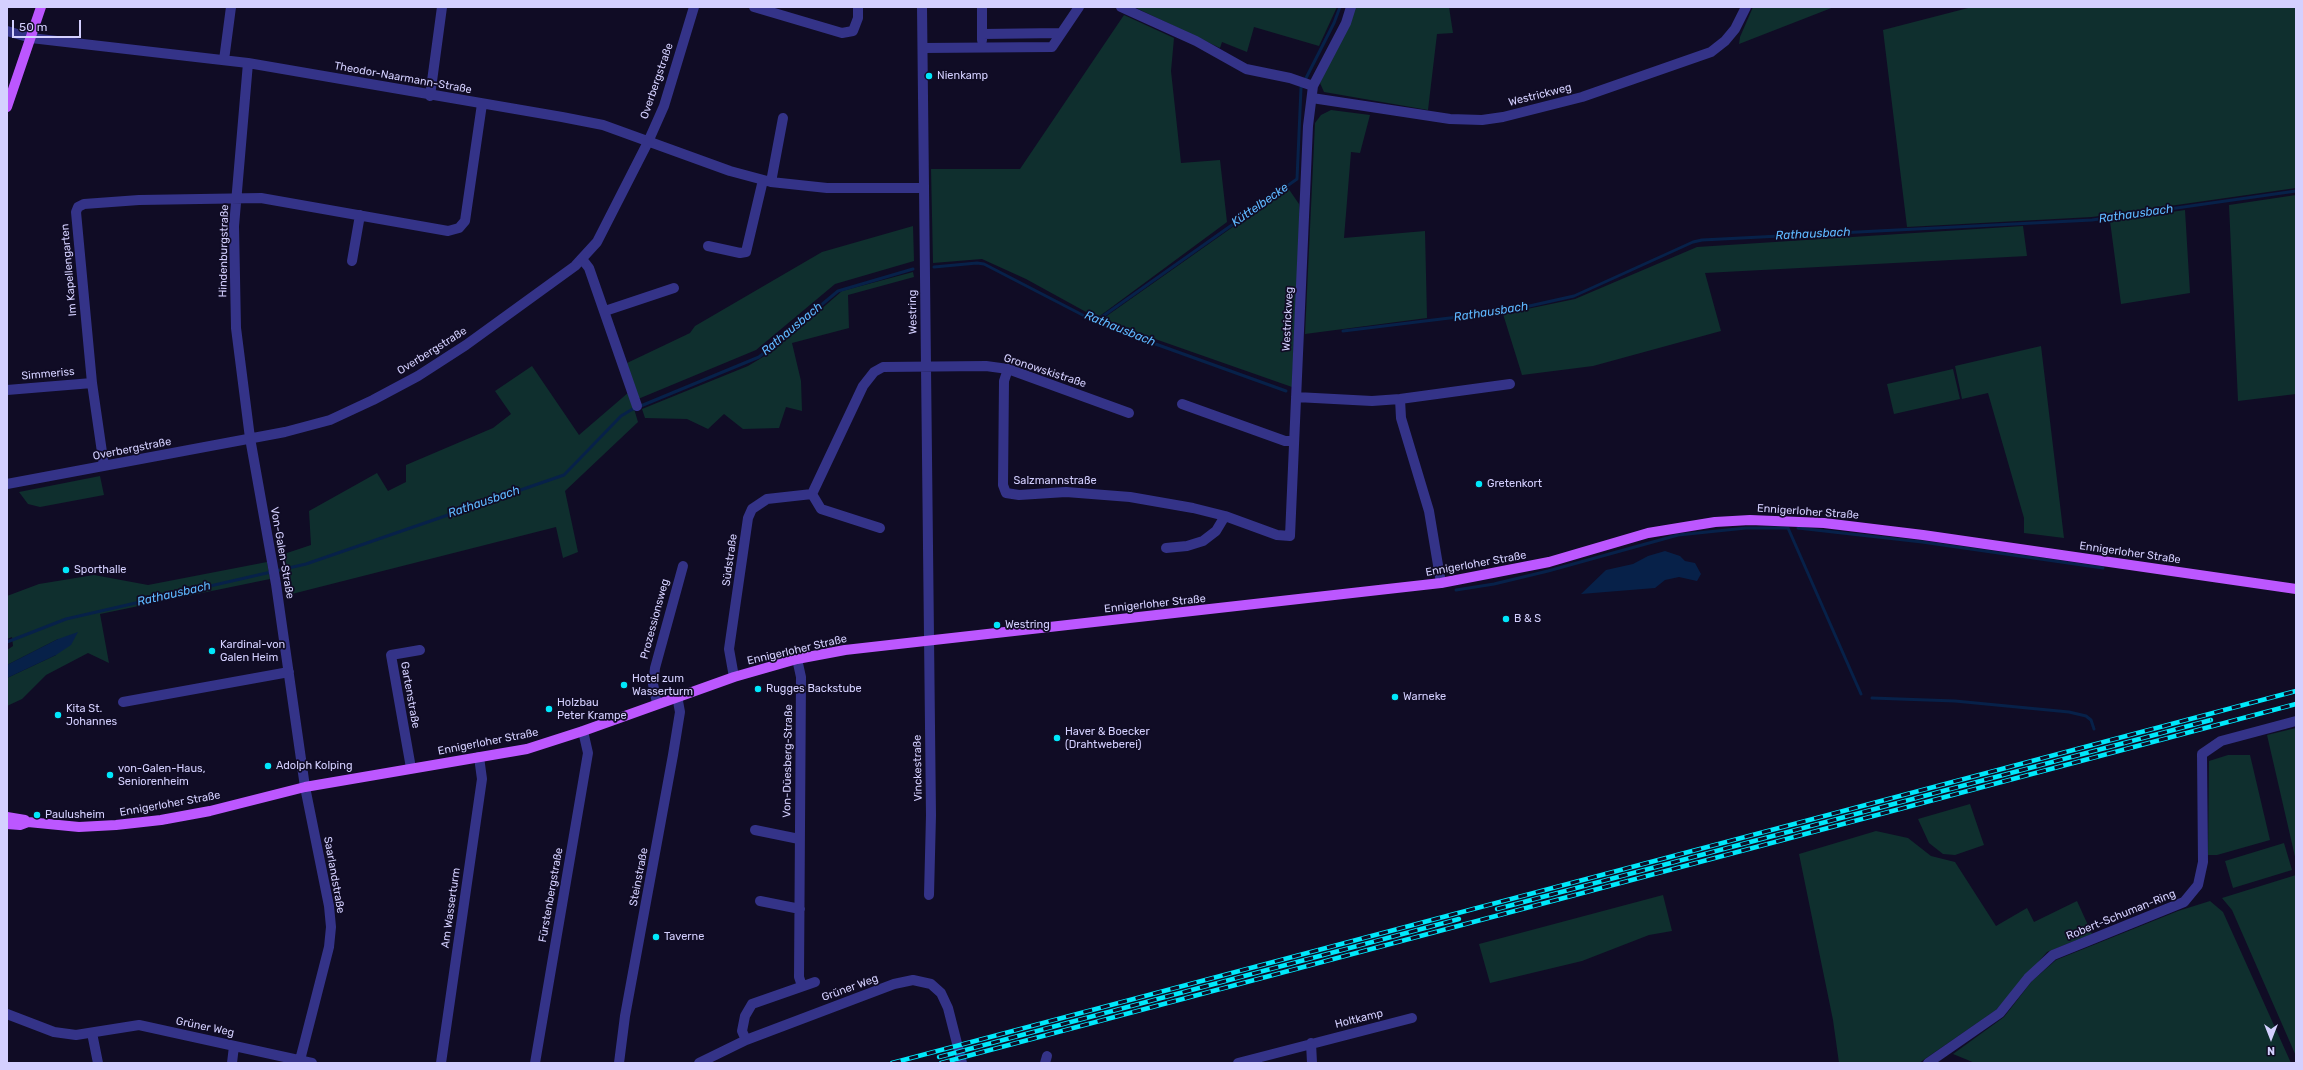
<!DOCTYPE html>
<html>
<head>
<meta charset="utf-8">
<style>
  body { margin:0 }
  #map { position:relative; width:2303px; height:1070px; overflow:hidden; background:#100c25; font-family:Rubik,sans-serif }
  canvas { display:block }
  .frame { position:absolute; inset:0; border:8px solid #d4d0ff; pointer-events:none }
  .north { position:absolute; left:2251px; top:1018px; width:40px; height:40px; -webkit-text-stroke:3px #100c25; paint-order:stroke; rotate:180deg; font-size:11px; font-weight:700; line-height:16px; text-align:center; color:#d4d0ff }
  .north::after { content:''; display:block; margin:auto; width:14px; height:18px; background:#d4d0ff; clip-path:polygon(50% 0,100% 100%,50% 72%,0 100%) }
  .scale { position:absolute; left:12px; top:20px; width:69px; height:18px; box-sizing:border-box; border:2px solid #d4d0ff; border-top:0; padding-left:5px; font-size:12px; line-height:14px; white-space:nowrap; color:#d4d0ff; -webkit-text-stroke:3px #100c25; paint-order:stroke }
</style>
</head>
<body>
<div id="map">
<canvas width="2303" height="1070"></canvas>
<div class="frame"></div>
<div class="north">N</div>
<div class="scale">50 m</div>
</div>
<script>
const context = document.querySelector('canvas').getContext('2d');
context.lineJoin = 'round';
function paint(path, color) {
  context.fillStyle = color;
  context.fill(path, 'evenodd');
}
function shape(rows) {
  const path = new Path2D();
  for (const r of rows) {
    path.moveTo(r[0], r[1]);
    for (let i = 2; i < r.length; i += 2) path.lineTo(r[i], r[i + 1]);
  }
  return path;
}
function stroke(path, color, width, dash) {
  context.strokeStyle = color;
  context.lineWidth = width;
  context.lineCap = dash ? 'butt' : 'round';
  context.setLineDash(dash || []);
  context.stroke(path);
}
function drawText(font, color, halo, rows, align = 'center') {
  context.font = font + ' Rubik,sans-serif';
  context.lineWidth = 3.5;
  context.setLineDash([]);
  context.textBaseline = 'middle';
  context.strokeStyle = halo;
  context.fillStyle = color;
  for (const [text, x, y, turn = 0] of rows) {
    context.save();
    context.translate(x, y);
    context.rotate((+turn || 0) * Math.PI / 180);
    context.textAlign = isNaN(turn) ? turn : align;
    if (halo) context.strokeText(text, 0, 0);
    context.fillText(text, 0, 0);
    context.restore();
  }
}
paint(shape([
  [1134,7,1337,7,1319,46,1254,27,1247,52,1222,42,1220,48],
  [1355,7,1449,7,1453,33,1437,34,1428,110,1324,92,1320,83],
  [1753,7,1834,7,1739,44,1740,37],
  [1972,7,2296,7,2296,188,2092,217,1907,227,1883,30],
  [1124,15,1174,38,1171,71,1181,163,1220,160,1227,222,1097,318,1026,279,982,259,933,263,931,169,1020,169],
  [1331,110,1370,115,1360,153,1351,152,1344,238,1425,231,1427,318,1305,334,1315,123,1321,115],
  [1288,188,1299,204,1300,213,1292,387,1101,320],
  [2296,195,2296,394,2238,401,2229,205],
  [2185,210,2190,293,2121,304,2110,221],
  [913,226,914,261,835,284,756,350,638,399,627,363,690,333,695,326,822,252],
  [2023,226,2027,256,1705,273,1721,331,1593,366,1522,375,1503,314,1575,299,1697,247],
  [913,272,914,277,848,295,849,328,792,343,801,381,802,411,786,407,779,428,743,429,724,414,708,429,687,419,645,418,642,409,748,366,773,351,842,291],
  [2041,346,2064,538,2024,533,2024,518,1988,393,1962,399,1955,366],
  [532,366,579,435,629,392,638,422,565,491,578,552,563,558,556,527,288,595,281,555,311,545,309,511,377,473,388,491,406,482,406,465,493,428,511,414,495,391],
  [1953,369,1960,399,1894,414,1887,384],
  [100,476,104,495,40,507,28,504,19,492],
  [267,562,270,579,100,614,109,663,88,653,46,675,22,699,7,706,7,678,56,655,58,639,7,665,7,650,13,646,12,637,7,639,7,596,39,584,94,575,148,585],
  [2296,728,2296,861,2267,735],
  [2228,755,2250,755,2270,840,2217,855,2208,855,2209,761],
  [1970,804,1984,845,1955,855,1943,854,1929,843,1918,819],
  [1876,831,1908,838,1931,856,1955,862,1996,926,2027,908,2034,922,2077,901,2092,934,2047,952,1996,1010,1919,1063,1839,1063,1833,1020,1799,854],
  [2284,843,2292,870,2233,888,2225,861],
  [2296,875,2296,1056,2232,910,2222,898],
  [1663,895,1672,931,1649,935,1582,961,1490,983,1479,944],
  [2210,901,2223,912,2291,1063,1975,1063,1953,1054,2004,1017,2032,981,2056,960,2178,911]
]), '#0f2f2e');
paint(shape([
  [1665,551,1680,556,1685,561,1695,563,1701,574,1697,581,1679,577,1665,580,1655,588,1581,594,1606,570,1633,564,1648,556],
  [78,632,71,645,56,655,7,678,7,665,58,639]
]), '#072149');
stroke(shape([
  [934,267,977,263,984,264,1100,324,1286,391],
  [1096,321,1297,179,1301,88,1334,23,1340,7],
  [1343,331,1507,311,1574,296,1693,242,1702,240,2092,220,2296,191],
  [1798,528,1922,542,2103,568],
  [1456,590,1494,584,1548,571,1678,535,1746,528,1788,528,1861,694],
  [7,642,66,619,306,564,564,475,621,416,631,410,759,357,838,291,913,269],
  [1872,698,1955,701,2069,712,2086,716,2091,720,2094,729]
]), '#072149', 3);
stroke(shape([
  [754,7,842,33,853,31,858,18,858,7],
  [922,7,931,815,929,895],
  [982,7,982,40],
  [1121,7,1196,41,1246,69,1290,78,1313,86],
  [7,31,31,38,248,63,562,117,603,125,730,171,771,182,827,188,924,188],
  [982,34,1061,33],
  [923,48,1052,47,1079,7],
  [224,60,231,7],
  [248,63,234,226,236,328,250,438,276,584,305,787,329,906,331,927,329,947,300,1060],
  [430,96,442,7],
  [1312,98,1450,119,1482,120,1503,117,1582,97,1711,52,1725,41,1735,29,1746,7],
  [771,182,783,118],
  [708,246,740,253,746,252,763,180],
  [582,259,589,268,637,406],
  [352,261,360,215],
  [605,311,674,288],
  [1008,369,1004,381,1003,485,1006,493,1019,495,1066,492,1130,497,1193,508,1225,516,1277,535,1290,536,1308,126,1313,86,1346,23,1351,7],
  [7,390,92,383],
  [1296,397,1372,401,1400,399,1510,384],
  [1400,399,1401,418,1429,511,1441,583],
  [1182,404,1285,441,1294,441],
  [104,466,92,383,76,212,78,207,84,204,139,200,261,198,448,231,459,228,465,221,482,104],
  [7,484,285,432,330,420,373,400,418,376,466,345,575,266,597,242,648,142,664,106,694,7],
  [812,494,863,386,874,372,883,367,986,366,1008,369,1129,413],
  [812,494,821,509,880,528],
  [1166,548,1187,546,1203,541,1216,531,1225,516],
  [797,659,801,677,799,977,802,986],
  [734,677,729,649,748,518,752,509,767,499,812,494],
  [123,702,289,672],
  [657,703,653,684,655,668,683,566],
  [411,768,391,655,420,650],
  [755,830,799,839],
  [760,901,800,909],
  [7,1014,54,1032,76,1035,139,1025,312,1063],
  [92,1033,98,1063],
  [746,1040,742,1031,745,1016,752,1004,815,982],
  [1311,1043,1312,1063],
  [232,1063,234,1046],
  [441,1063,482,779,479,757],
  [535,1063,588,753,583,731],
  [619,1063,625,1016,673,755,680,712,677,696],
  [699,1063,746,1040,894,984,913,980,931,984,941,993,948,1008,962,1063],
  [1045,1063,1047,1056],
  [1238,1063,1412,1018],
  [1928,1063,2000,1013,2028,978,2053,955,2184,902,2198,885,2203,862,2202,754,2221,741,2296,721]
]), '#343388', 10);
stroke(shape([
  [7,107,41,7],
  [7,817,25,820],
  [7,824,20,825,28,822,79,827,116,825,161,820,210,811,305,787,527,749,583,731,734,677,797,659,845,650,1441,583,1549,562,1648,533,1715,522,1750,520,1824,523,1923,535,2296,589]
]), '#bc57ff', 10);
const rail = shape([
  [1497,909,2211,720],
  [939,1057,1459,919],
  [892,1063,2296,691],
  [941,1063,2296,704]
]);
stroke(rail, '#00e8fb', 4.5);
stroke(rail, '#100c25', 3, [9]);
for (const [x, y, r, color] of [
  [929,76,4,"#00e8fb"],
  [1479,484,4,"#00e8fb"],
  [66,570,4,"#00e8fb"],
  [1506,619,4,"#00e8fb"],
  [997,625,4,"#00e8fb"],
  [212,651,4,"#00e8fb"],
  [624,685,4,"#00e8fb"],
  [758,689,4,"#00e8fb"],
  [1395,697,4,"#00e8fb"],
  [549,709,4,"#00e8fb"],
  [58,715,4,"#00e8fb"],
  [1057,738,4,"#00e8fb"],
  [268,766,4,"#00e8fb"],
  [110,775,4,"#00e8fb"],
  [37,815,4,"#00e8fb"],
  [656,937,4,"#00e8fb"]
]) {
  const dot = new Path2D();
  dot.arc(x, y, r, 0, 2 * Math.PI);
  context.fillStyle = color;
  context.fill(dot);
  stroke(dot, '#100c25', 1.5);
}
drawText('11px', '#d4d0ff', '#100c25', [
  ["Nienkamp",937,76],
  ["Gretenkort",1487,484],
  ["Sporthalle",74,570],
  ["B & S",1514,619],
  ["Westring",1005,625],
  ["Kardinal-von",220,645],
  ["Galen Heim",220,658],
  ["Hotel zum",632,679],
  ["Wasserturm",632,692],
  ["Rugges Backstube",766,689],
  ["Warneke",1403,697],
  ["Holzbau",557,703],
  ["Peter Krampe",557,716],
  ["Kita St.",66,709],
  ["Johannes",66,722],
  ["Haver & Boecker",1065,732],
  ["(Drahtweberei)",1065,745],
  ["Adolph Kolping",276,766],
  ["von-Galen-Haus,",118,769],
  ["Seniorenheim",118,782],
  ["Paulusheim",45,815],
  ["Taverne",664,937]
], 'left');
drawText('11px', '#d4d0ff', '#100c25', [
  ["Theodor-Naarmann-Straße",403,78,10],
  ["Overbergstraße",657,81,-71],
  ["Westrickweg",1540,95,-14],
  ["Hindenburgstraße",224,251,-89],
  ["Im Kapellengarten",69,270,-95],
  ["Westring",913,312,-91],
  ["Westrickweg",1288,319,-87],
  ["Overbergstraße",432,351,-32],
  ["Gronowskistraße",1045,371,18],
  ["Simmeriss",48,374,-5],
  ["Overbergstraße",132,449,-11],
  ["Salzmannstraße",1055,481],
  ["Ennigerloher Straße",1808,512,4],
  ["Von-Galen-Straße",282,553,80],
  ["Ennigerloher Straße",2130,553,8],
  ["Südstraße",730,560,-82],
  ["Ennigerloher Straße",1476,564,-10],
  ["Ennigerloher Straße",1155,604,-6],
  ["Prozessionsweg",655,619,-75],
  ["Ennigerloher Straße",797,650,-13],
  ["Gartenstraße",410,695,80],
  ["Ennigerloher Straße",488,742,-11],
  ["Von-Düesberg-Straße",788,761,-89],
  ["Vinckestraße",918,768,-91],
  ["Ennigerloher Straße",170,804,-10],
  ["Saarlandstraße",334,875,80],
  ["Steinstraße",639,877,-79],
  ["Fürstenbergstraße",551,895,-80],
  ["Am Wasserturm",451,908,-82],
  ["Robert-Schuman-Ring",2121,915,-22],
  ["Grüner Weg",850,988,-20],
  ["Holtkamp",1359,1019,-14],
  ["Grüner Weg",205,1027,12]
]);
drawText('italic 12px', '#5eb8ff', '#100c25', [
  ["Küttelbecke",1260,205,-35],
  ["Rathausbach",2136,214,-8],
  ["Rathausbach",1813,234,-3],
  ["Rathausbach",1491,312,-9],
  ["Rathausbach",792,329,-40],
  ["Rathausbach",1120,329,22],
  ["Rathausbach",484,502,-19],
  ["Rathausbach",174,594,-13]
]);
</script>
</body>
</html>
